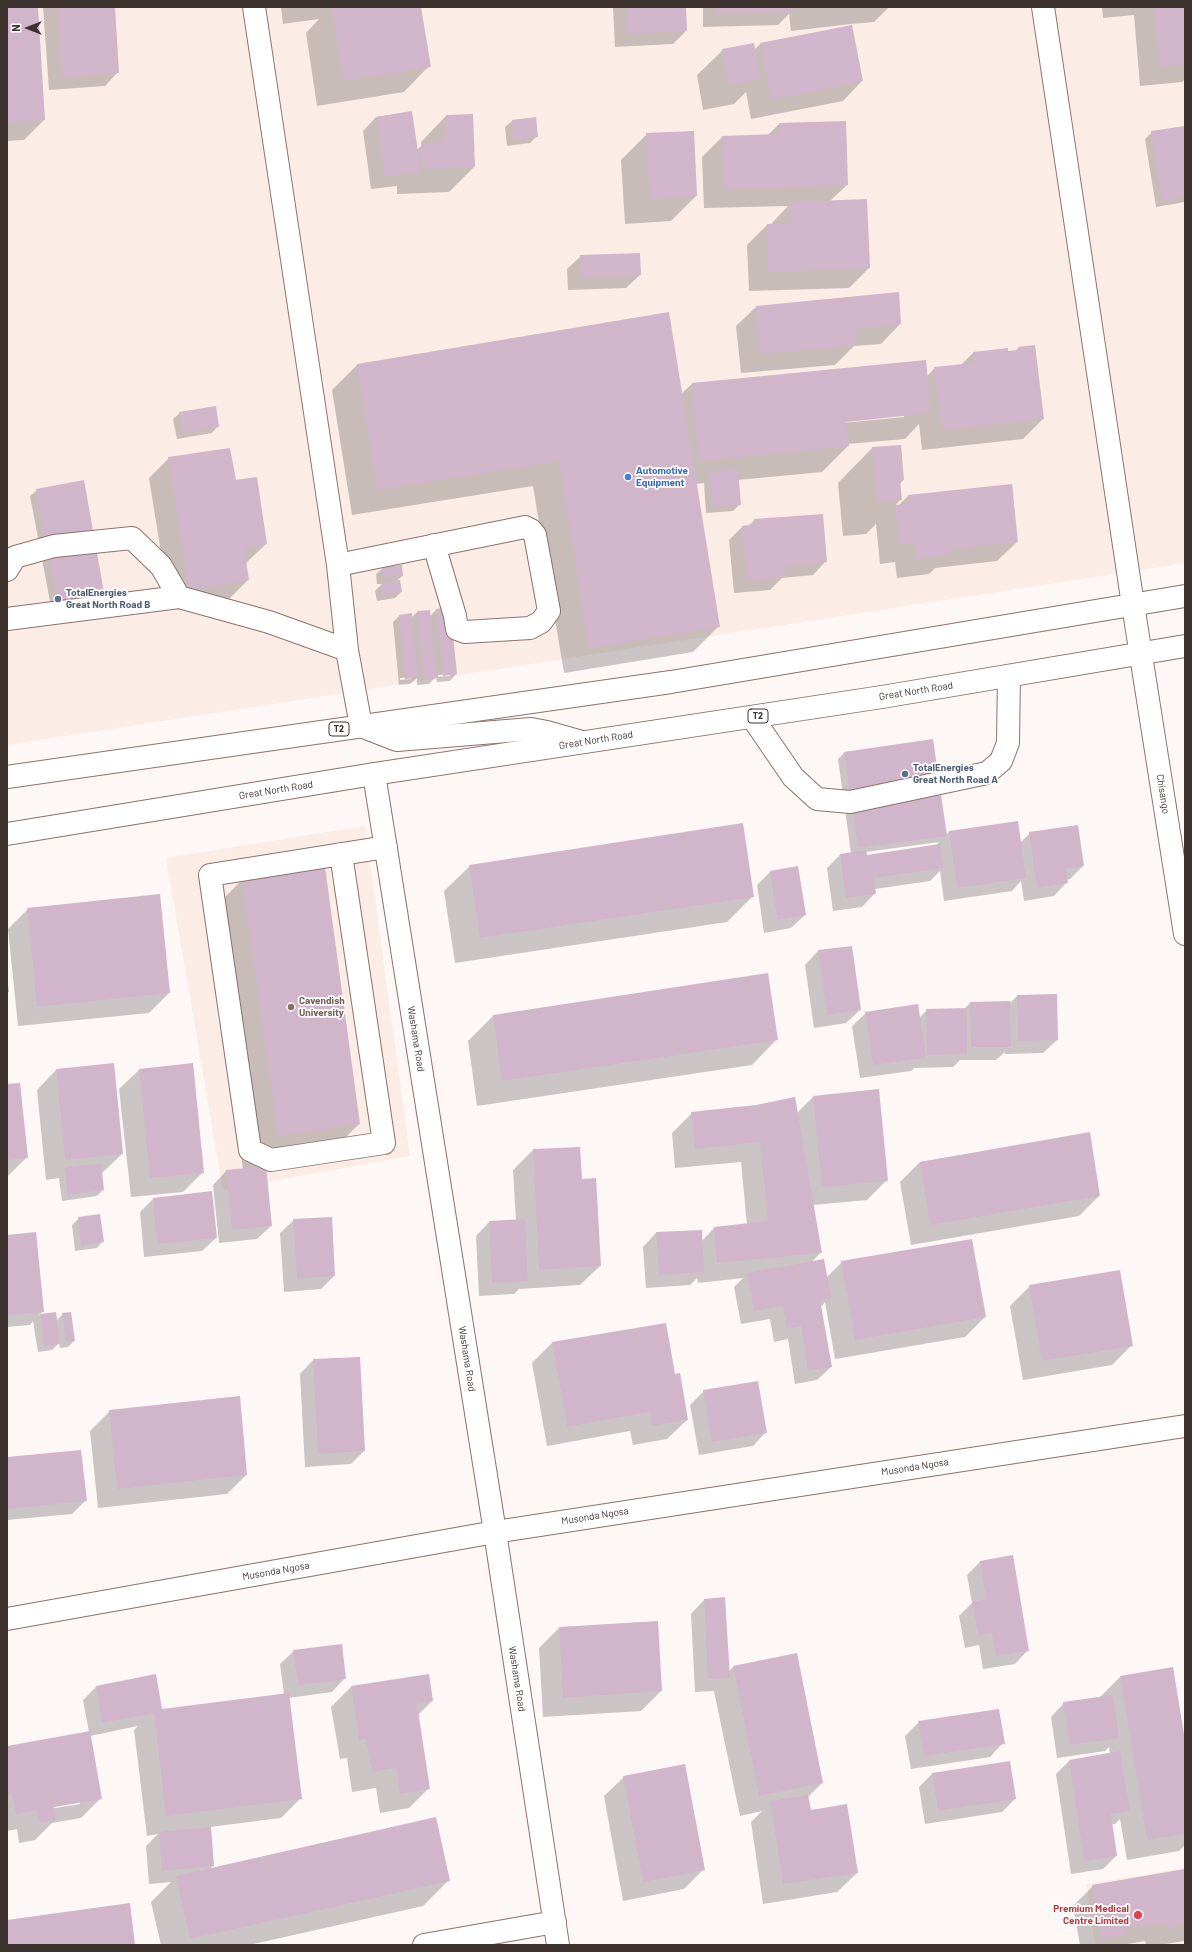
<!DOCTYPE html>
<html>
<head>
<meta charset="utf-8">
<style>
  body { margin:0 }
  #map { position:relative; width:1192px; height:1952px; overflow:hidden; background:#fdf7f5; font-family:Barlow,sans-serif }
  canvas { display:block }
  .frame { position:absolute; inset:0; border:8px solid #3d322e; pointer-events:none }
  .north { position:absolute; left:8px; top:8px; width:40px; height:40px; -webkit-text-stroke:3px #fff; paint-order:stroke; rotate:270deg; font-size:11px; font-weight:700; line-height:16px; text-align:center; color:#3d322e }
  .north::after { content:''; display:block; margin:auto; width:14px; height:18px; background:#3d322e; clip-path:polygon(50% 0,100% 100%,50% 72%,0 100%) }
</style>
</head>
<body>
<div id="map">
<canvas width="1192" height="1952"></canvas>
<div class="frame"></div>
<div class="north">N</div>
</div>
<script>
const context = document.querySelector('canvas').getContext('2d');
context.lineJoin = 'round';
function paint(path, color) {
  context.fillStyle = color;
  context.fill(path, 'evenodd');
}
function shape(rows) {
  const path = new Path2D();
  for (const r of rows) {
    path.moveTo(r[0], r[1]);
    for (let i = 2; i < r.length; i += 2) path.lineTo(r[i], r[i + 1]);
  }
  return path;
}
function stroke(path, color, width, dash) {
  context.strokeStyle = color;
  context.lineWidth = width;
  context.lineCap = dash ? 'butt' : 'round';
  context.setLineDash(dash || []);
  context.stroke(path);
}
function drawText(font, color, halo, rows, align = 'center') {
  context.font = font + ' Barlow,sans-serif';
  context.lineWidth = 3.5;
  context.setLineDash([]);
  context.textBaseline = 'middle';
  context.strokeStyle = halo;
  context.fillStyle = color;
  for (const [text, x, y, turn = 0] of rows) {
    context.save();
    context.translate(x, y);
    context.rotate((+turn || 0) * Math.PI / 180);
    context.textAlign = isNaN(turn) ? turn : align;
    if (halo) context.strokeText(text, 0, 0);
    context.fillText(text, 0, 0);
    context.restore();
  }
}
paint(shape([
  [7,7,1185,7,1185,563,7,745],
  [365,826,410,1156,223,1190,166,858],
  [1185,1868,1185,1945,1095,1945,1086,1884]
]), '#fbece6');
paint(shape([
  [7,7,37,7,44,120,24,140,7,141],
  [43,7,114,7,118,72,105,86,49,90],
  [281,7,420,7,429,66,404,92,317,106,306,33,319,19,283,24],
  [613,7,685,7,686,31,673,44,615,47],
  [703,7,889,7,874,22,851,24,862,81,843,101,751,119,746,92,734,104,703,110,697,75,723,50,754,50,760,44,851,26,851,24,791,31,789,14,778,25,703,27],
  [1102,7,1185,7,1185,79,1182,82,1140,86,1134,15,1103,18],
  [411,112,417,150,421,146,421,142,446,116,474,167,449,192,397,194,397,186,371,189,363,131,376,117],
  [535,118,537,136,530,143,507,146,505,127,512,121],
  [779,124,847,185,830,201,869,268,849,288,749,291,747,245,767,225,772,225,772,223,788,206,704,208,702,157,722,137,768,135],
  [1185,127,1185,202,1156,207,1145,139,1152,132],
  [647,134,696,196,671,221,625,224,621,160],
  [581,256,640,275,626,288,568,290,567,269],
  [756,307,900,324,881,344,854,346,835,365,741,373,736,326],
  [1019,348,1043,419,1023,439,922,450,919,424,905,439,847,444,848,446,822,472,738,480,740,504,733,511,706,513,704,483,696,484,719,626,693,652,564,673,533,486,352,515,332,390,357,365,681,394,692,384,927,376,935,368,961,365,973,353,1008,352,1015,351],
  [904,415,904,417,842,423,841,421],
  [180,413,218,426,212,433,177,439,173,419],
  [872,448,903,480,900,484,901,499,895,506,899,505,908,496,1012,485,1017,542,997,561,935,568,929,574,897,578,895,562,880,564,876,524,866,534,843,536,838,483],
  [169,458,235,481,266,544,245,564,248,580,228,600,170,609,149,478],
  [37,490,98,604,52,612,30,496],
  [755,520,826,561,813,575,782,578,770,590,734,593,729,540,743,526,748,526],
  [383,568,402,576,396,582,401,592,395,598,377,601,375,591,382,584,377,584,376,574],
  [449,608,456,674,450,681,437,682,436,677,429,684,417,685,417,678,410,684,399,685,393,622,399,616,411,618,417,612,430,616,437,609],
  [450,674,450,676,438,677,438,675],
  [411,677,411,679,400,680,400,678],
  [932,740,946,835,949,832,1020,843,1030,833,1083,866,1070,879,1067,880,1067,882,1054,896,1024,901,1021,881,1012,891,944,901,940,871,930,881,875,889,875,893,862,907,833,911,827,868,840,855,851,853,838,759,844,753],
  [939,842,936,846,866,856,866,852],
  [470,866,752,897,727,922,455,963,444,891],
  [770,872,805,915,791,928,764,933,757,885],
  [243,879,359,1124,324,1159,265,1167,271,1226,257,1239,219,1243,213,1185,226,1171,243,1170,208,914],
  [28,909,169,993,149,1013,18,1026,8,929],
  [851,947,860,1010,846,1023,814,1028,805,965,818,951],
  [1017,996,1057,1040,1043,1053,1005,1054,1005,1052,996,1060,960,1060,953,1067,914,1068,911,1071,860,1078,852,1026,866,1013,919,1018,927,1010,964,1009,970,1003,1009,1004],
  [493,1016,777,1039,752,1065,477,1106,468,1041],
  [56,1070,122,1154,101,1174,103,1190,97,1196,62,1201,59,1178,46,1180,37,1090],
  [139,1070,203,1172,183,1192,131,1197,119,1089],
  [7,1085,27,1157,7,1177],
  [813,1097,887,1180,867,1200,813,1205,821,1252,811,1263,826,1278,842,1262,985,1317,965,1337,835,1359,825,1302,821,1307,831,1367,817,1380,795,1384,788,1339,774,1342,770,1319,741,1324,734,1287,743,1278,698,1283,697,1278,690,1285,646,1288,643,1247,656,1233,702,1241,714,1228,747,1225,741,1162,675,1168,672,1133,692,1113,797,1113],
  [1089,1134,1099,1196,1079,1216,911,1245,900,1182,920,1162],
  [579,1148,581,1180,600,1266,580,1285,520,1289,520,1288,514,1294,479,1296,476,1236,489,1222,516,1221,513,1170,533,1150],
  [153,1199,216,1238,202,1251,144,1257,140,1212],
  [79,1218,103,1241,97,1248,75,1251,72,1225],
  [294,1220,334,1276,321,1289,284,1292,280,1233],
  [7,1236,43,1311,39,1315,55,1313,56,1321,63,1314,74,1341,68,1347,60,1348,59,1343,52,1350,38,1352,33,1321,30,1325,7,1327],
  [1030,1286,1132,1345,1112,1365,1023,1380,1010,1306],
  [552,1343,674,1375,687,1420,667,1439,633,1445,630,1431,547,1446,532,1363],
  [313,1360,364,1451,351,1464,305,1467,300,1374],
  [704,1391,766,1432,753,1446,699,1455,690,1405],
  [110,1411,246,1475,227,1494,98,1508,90,1431],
  [7,1458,86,1500,72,1514,7,1520],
  [1012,1556,1028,1650,1015,1664,983,1669,979,1645,965,1648,959,1616,972,1603,967,1575,980,1562],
  [704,1600,728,1672,733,1667,796,1654,822,1783,808,1797,810,1811,857,1873,837,1892,763,1904,751,1822,762,1811,740,1816,714,1691,695,1692,691,1614],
  [657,1622,661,1691,641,1711,543,1717,539,1648,559,1628],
  [294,1651,345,1678,332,1692,288,1698,301,1798,281,1818,210,1827,213,1866,210,1869,449,1880,423,1906,249,1945,161,1945,151,1902,171,1882,149,1884,146,1846,158,1834,147,1836,134,1730,138,1726,90,1736,101,1798,81,1818,52,1823,35,1840,19,1843,17,1829,7,1831,7,1747,89,1732,83,1700,96,1687,155,1676,161,1710,284,1694,280,1664],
  [80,1801,80,1804,49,1809,49,1807],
  [1172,1668,1183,1735,1185,1735,1185,1845,1179,1851,1127,1860,1120,1819,1115,1824,1112,1824,1116,1856,1103,1869,1071,1874,1056,1774,1069,1761,1110,1754,1109,1747,1105,1751,1057,1758,1051,1717,1064,1703,1100,1697,1120,1677],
  [429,1676,432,1701,418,1715,429,1788,409,1808,380,1813,376,1788,352,1792,347,1758,340,1759,331,1707,351,1687],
  [919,1722,1003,1743,990,1757,911,1769,905,1736],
  [932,1774,1015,1799,1002,1812,925,1824,919,1787],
  [624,1777,704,1869,684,1889,623,1901,604,1796],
  [1185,1870,1184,1941,1159,1945,1146,1945,1145,1941,1122,1945,1080,1945,1073,1906,1093,1886]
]), '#0003');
paint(shape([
  [7,7,38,7,45,120,7,123],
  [57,7,115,7,119,73,62,77],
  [331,7,421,7,431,67,343,81],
  [627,7,686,7,687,31,628,34],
  [716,7,792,7,793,12,716,14],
  [1154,7,1185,7,1185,64,1160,67],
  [852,25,863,81,771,100,760,43],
  [754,43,760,79,729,85,722,49],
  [412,111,421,172,385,176,376,117],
  [473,114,475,167,423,169,421,143,446,142,446,115],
  [536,117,538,137,513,140,512,120],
  [846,121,848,185,723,189,722,136,780,134,779,123],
  [1185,126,1185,197,1162,201,1151,131],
  [694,131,697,196,650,199,646,133],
  [867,199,870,268,768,272,767,224,791,223,791,202],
  [640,253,641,275,581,277,580,255],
  [899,292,901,324,855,329,856,345,760,354,756,306],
  [669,312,720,627,589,648,559,461,377,490,357,364],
  [1035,345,1044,419,942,430,934,367,974,363,973,352,1008,348,1008,351,1018,350,1018,347],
  [926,360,931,413,846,422,849,446,699,461,692,383],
  [216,406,219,427,183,433,179,412],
  [901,445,904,480,900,481,902,500,877,502,872,447],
  [230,448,236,480,257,477,267,544,244,548,249,580,189,590,168,457],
  [738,469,741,505,713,507,709,472],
  [84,480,105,598,58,606,36,489],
  [1012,484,1018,542,949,549,950,555,916,559,914,543,899,544,895,505,909,504,908,495],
  [823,514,827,562,784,566,785,577,747,580,742,526,755,524,754,519],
  [402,565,403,576,383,578,382,567],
  [400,580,402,592,383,595,381,583],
  [450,607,457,674,443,676,436,609],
  [430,610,437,678,424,679,417,611],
  [412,613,418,678,405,679,399,615],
  [933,739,947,836,858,848,844,752],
  [1018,821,1026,878,957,888,949,831],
  [743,823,754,897,480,938,469,865],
  [1078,825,1084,866,1066,869,1068,883,1037,888,1029,832],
  [940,844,944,868,874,878,876,894,846,898,840,854,866,850,867,855],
  [798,866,806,915,777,920,770,871],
  [325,867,360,1124,278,1136,242,878],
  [160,894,170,993,37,1007,27,908],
  [852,946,861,1010,827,1015,818,950],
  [768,973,778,1040,502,1081,493,1015],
  [7,977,9,992,7,992],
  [1057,994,1058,1040,1018,1041,1017,995],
  [1010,1001,1011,1047,971,1047,970,1002],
  [918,1004,926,1058,873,1065,865,1012],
  [967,1008,967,1054,927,1055,926,1009],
  [114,1063,123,1154,65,1160,56,1069],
  [193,1063,204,1173,150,1178,139,1069],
  [20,1083,28,1158,7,1160,7,1084],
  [879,1089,888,1181,822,1187,813,1096],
  [795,1097,822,1253,717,1263,714,1227,768,1221,760,1142,695,1149,691,1112,756,1105],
  [1090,1132,1100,1196,930,1225,920,1162],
  [580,1147,582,1179,596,1178,601,1266,539,1270,533,1149],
  [101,1163,104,1190,68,1195,64,1168],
  [266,1166,272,1226,232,1230,226,1170],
  [212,1191,217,1238,157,1244,153,1198],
  [100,1214,104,1242,81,1245,78,1217],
  [332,1217,335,1276,297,1279,293,1219],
  [525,1219,528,1281,492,1283,489,1221],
  [702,1230,704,1272,659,1275,656,1232],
  [36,1232,44,1312,7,1315,7,1235],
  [972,1239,986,1317,855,1340,841,1261],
  [824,1259,831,1298,820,1300,832,1367,808,1371,801,1326,787,1329,783,1306,754,1311,747,1273],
  [1120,1270,1133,1346,1042,1361,1029,1285],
  [56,1312,60,1344,44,1346,40,1314],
  [71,1312,75,1341,66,1342,62,1313],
  [666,1323,675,1374,680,1373,688,1420,652,1426,650,1412,567,1427,552,1342],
  [360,1357,365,1451,318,1454,313,1359],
  [758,1381,767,1433,712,1442,703,1390],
  [240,1396,247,1475,117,1489,109,1410],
  [81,1450,87,1501,7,1509,7,1457],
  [1013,1555,1029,1651,996,1656,992,1633,978,1635,972,1602,986,1599,980,1561],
  [725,1597,730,1678,708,1679,704,1599],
  [658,1621,662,1691,563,1698,559,1627],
  [342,1644,346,1679,298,1685,293,1650],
  [797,1653,823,1783,759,1796,733,1666],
  [1173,1667,1184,1734,1185,1734,1185,1834,1147,1840,1120,1676],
  [156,1674,162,1709,289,1693,302,1799,166,1816,154,1713,102,1723,96,1686],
  [429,1674,433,1701,417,1704,430,1789,400,1794,396,1768,372,1772,366,1739,359,1740,351,1686],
  [1113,1695,1119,1738,1070,1745,1063,1702],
  [999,1709,1005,1744,924,1756,918,1721],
  [90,1731,102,1799,54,1807,56,1821,39,1823,37,1810,16,1814,12,1794,7,1795,7,1746],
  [1120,1751,1130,1811,1111,1814,1117,1856,1084,1861,1069,1760],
  [1010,1761,1016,1799,938,1811,932,1773],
  [685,1764,705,1870,643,1882,623,1776],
  [808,1795,811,1810,847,1804,858,1873,783,1884,770,1801],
  [436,1817,450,1881,190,1939,176,1876],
  [211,1827,214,1866,162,1871,159,1832],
  [1185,1869,1185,1925,1166,1928,1165,1922,1125,1928,1126,1935,1101,1939,1092,1885],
  [130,1903,135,1945,7,1945,7,1920]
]), '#d0b5cb');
const minor = shape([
  [254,7,338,565,347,650,361,726,397,740,531,729,547,732,582,742],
  [1043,7,1133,605,1185,934],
  [338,565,525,527,531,530,535,535,549,611,541,622,530,628,465,632,457,629,455,616,434,545],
  [7,570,15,557,54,546,132,538,161,566,179,597],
  [7,619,179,597,269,622,347,650],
  [752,717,793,777,817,799,850,802,987,773,1001,761,1008,743,1009,676],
  [374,774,495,1532,558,1945],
  [341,854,384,1143,271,1160,250,1150,210,875,386,847],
  [7,1619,495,1532,1185,1426],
  [424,1945,555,1922]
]);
const major = shape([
  [7,777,671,682,1185,596],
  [7,834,374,774,882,697,1185,646]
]);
stroke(minor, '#8c736a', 24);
stroke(major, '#8c736a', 24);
stroke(minor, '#fff', 22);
stroke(major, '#fff', 22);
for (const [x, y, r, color] of [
  [628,477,4,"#3f7fe0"],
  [58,599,4,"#5c6f8a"],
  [905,774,4,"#5c6f8a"],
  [291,1007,4,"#8d6e63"],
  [1138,1915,5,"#e0444e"]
]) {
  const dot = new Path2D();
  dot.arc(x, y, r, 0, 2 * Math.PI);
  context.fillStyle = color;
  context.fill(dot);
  stroke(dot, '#fff', 1.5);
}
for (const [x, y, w] of [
  [758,716,20],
  [339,729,20]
]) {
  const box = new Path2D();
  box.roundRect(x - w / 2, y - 7, w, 14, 3);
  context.fillStyle = '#fff';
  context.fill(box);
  stroke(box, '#3d322e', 1);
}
drawText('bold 9px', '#3d322e', null, [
  ["T2",758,716],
  ["T2",339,729]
]);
drawText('bold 10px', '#366cbe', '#fff', [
  ["Automotive",636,471],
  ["Equipment",636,483]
], 'left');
drawText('bold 10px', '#4e5e75', '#fff', [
  ["TotalEnergies",66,593],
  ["Great North Road B",66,605],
  ["TotalEnergies",913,768],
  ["Great North Road A",913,780]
], 'left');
drawText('10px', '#3d322e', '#fff', [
  ["Great North Road",916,691,-9],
  ["Great North Road",596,740,-9],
  ["Great North Road",276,790,-9],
  ["Chisango",1163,794,81],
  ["Washama Road",416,1039,81],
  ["Washama Road",467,1359,81],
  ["Musonda Ngosa",915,1467,-9],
  ["Musonda Ngosa",595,1516,-9],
  ["Musonda Ngosa",276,1571,-10],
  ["Washama Road",517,1679,81]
]);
drawText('bold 10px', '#785e54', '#fff', [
  ["Cavendish",299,1001],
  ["University",299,1013]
], 'left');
drawText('bold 10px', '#be3a42', '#fff', [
  ["Premium Medical",1129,1909],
  ["Centre Limited",1129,1921]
], 'right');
</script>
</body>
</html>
